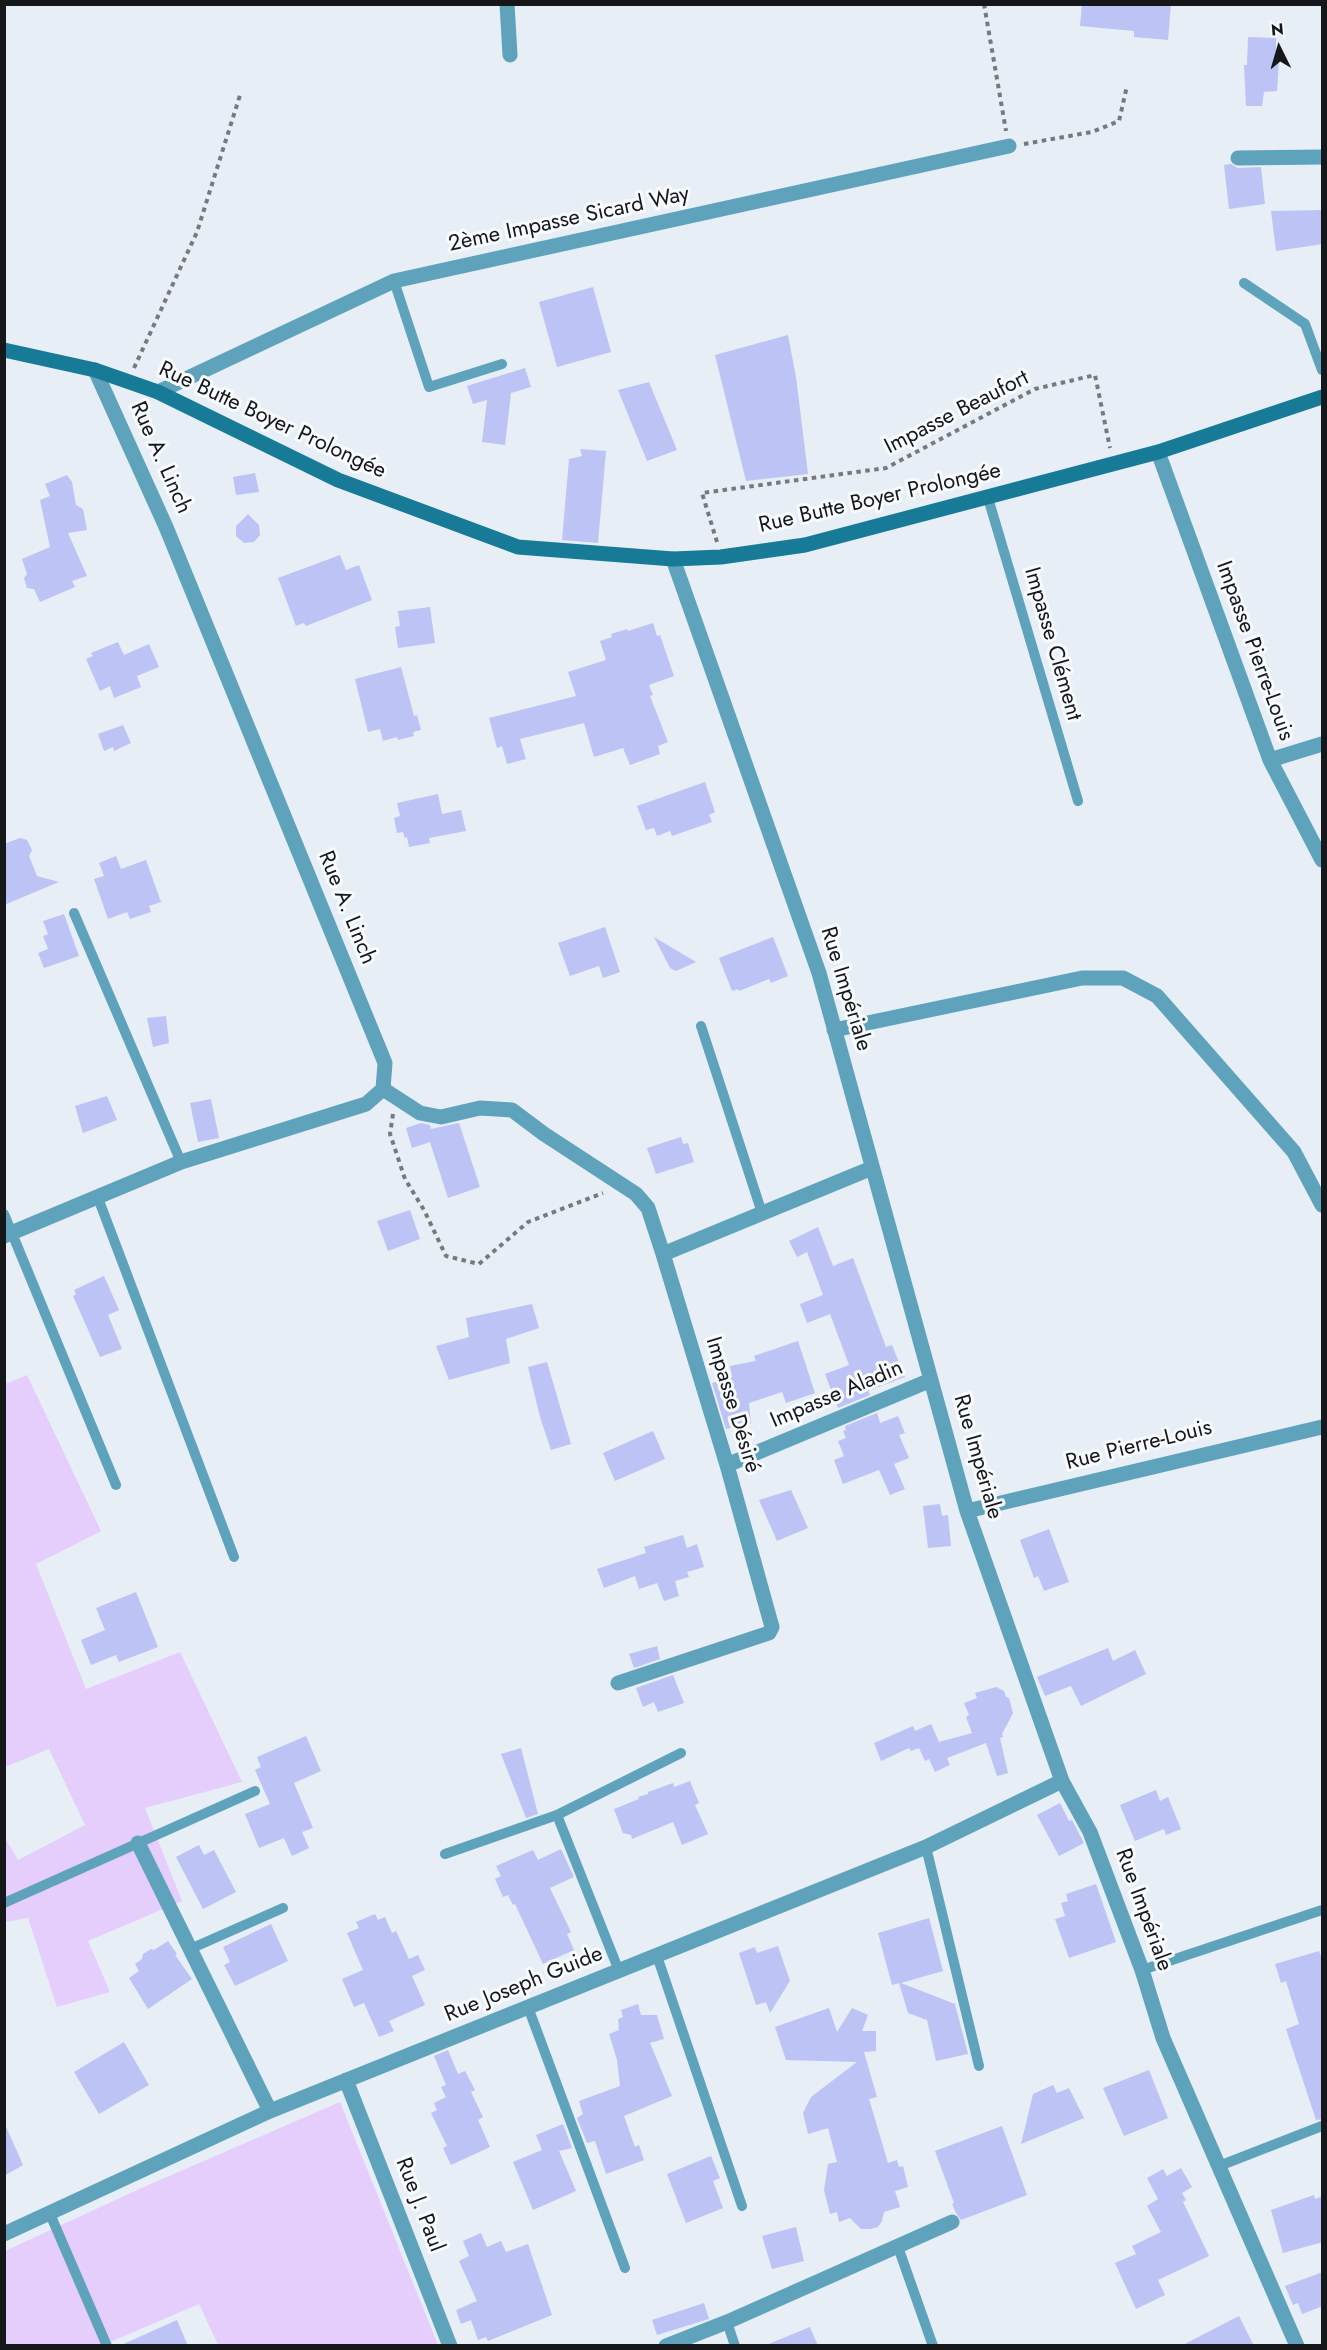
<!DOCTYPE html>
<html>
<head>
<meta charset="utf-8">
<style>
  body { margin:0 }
  #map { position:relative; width:1327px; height:2350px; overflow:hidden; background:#e7eef5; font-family:Jost,sans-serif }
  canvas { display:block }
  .frame { position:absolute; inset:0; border:6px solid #15171a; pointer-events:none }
  .north { position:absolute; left:1249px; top:18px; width:60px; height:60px; -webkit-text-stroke:4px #f8fbfe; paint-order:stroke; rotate:355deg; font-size:16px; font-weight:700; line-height:24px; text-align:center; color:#15171a }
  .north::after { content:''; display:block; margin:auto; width:21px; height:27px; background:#15171a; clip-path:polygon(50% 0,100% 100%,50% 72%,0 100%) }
</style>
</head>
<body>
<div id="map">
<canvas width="1327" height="2350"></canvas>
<div class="frame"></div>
<div class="north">N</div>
</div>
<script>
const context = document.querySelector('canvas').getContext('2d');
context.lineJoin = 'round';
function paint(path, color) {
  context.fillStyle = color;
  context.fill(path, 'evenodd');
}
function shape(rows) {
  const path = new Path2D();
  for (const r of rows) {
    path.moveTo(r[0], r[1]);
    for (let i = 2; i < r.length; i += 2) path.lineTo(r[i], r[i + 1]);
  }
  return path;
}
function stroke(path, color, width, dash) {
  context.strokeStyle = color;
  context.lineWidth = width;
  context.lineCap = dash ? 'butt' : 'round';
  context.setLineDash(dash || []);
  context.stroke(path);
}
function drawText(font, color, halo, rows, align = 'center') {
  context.font = font + ' Jost,sans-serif';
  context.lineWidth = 6;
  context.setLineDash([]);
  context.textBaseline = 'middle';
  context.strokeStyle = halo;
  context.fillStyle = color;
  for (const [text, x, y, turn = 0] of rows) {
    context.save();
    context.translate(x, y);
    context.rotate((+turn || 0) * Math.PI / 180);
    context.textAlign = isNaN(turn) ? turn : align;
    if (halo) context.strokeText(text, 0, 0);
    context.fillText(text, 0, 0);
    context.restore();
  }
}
paint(shape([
  [27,1375,101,1531,36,1564,86,1689,180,1652,242,1782,145,1808,182,1901,88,1941,110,1992,57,2007,28,1918,5,1922,4,1836,18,1860,85,1825,49,1749,5,1767,5,1384],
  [340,2102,438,2345,218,2345,199,2304,103,2345,5,2346,5,2251,146,2186]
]), '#e5cefc');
paint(shape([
  [1082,4,1171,4,1168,40,1134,37,1134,31,1080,26],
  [1248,37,1276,38,1276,61,1279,61,1277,91,1264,92,1262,106,1246,106,1244,65,1247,65],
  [1231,164,1238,168,1261,167,1265,204,1229,209,1224,165],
  [1323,210,1323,244,1276,251,1271,211],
  [593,287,611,352,557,367,539,302],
  [788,335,796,377,808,474,746,481,715,355],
  [525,368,531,387,511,393,505,445,482,442,487,400,473,404,467,386],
  [649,382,677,450,647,461,618,390],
  [580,449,606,451,598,543,562,540,569,459,582,456],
  [255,473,259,492,236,495,233,477],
  [67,475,72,482,76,505,83,509,87,530,68,533,87,576,72,581,75,587,40,602,34,589,27,588,24,578,27,574,22,559,50,547,40,500,50,496,45,484],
  [248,514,259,525,260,535,254,542,244,543,236,536,236,526],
  [340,555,346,570,359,565,372,600,306,626,304,623,296,626,278,578],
  [430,607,435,643,398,648,395,627,400,626,398,611],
  [653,623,657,636,660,635,674,676,649,685,653,695,650,696,668,742,658,746,660,754,630,765,623,748,594,757,584,723,520,739,526,759,507,764,502,746,497,748,489,718,576,696,568,672,606,660,600,641,612,637,611,634,627,629,628,631],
  [118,642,124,655,149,644,159,667,137,676,141,687,114,698,110,686,100,691,86,659,93,656,91,653],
  [401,667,414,716,417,715,421,730,413,732,414,736,398,740,397,737,383,741,380,729,368,732,355,679],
  [123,725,131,743,114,751,113,747,104,751,98,734],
  [705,782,715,812,709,815,712,822,672,836,670,831,657,836,654,828,646,830,637,806],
  [438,794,442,814,461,810,466,831,429,838,430,843,409,847,407,837,405,838,403,832,397,833,394,818,400,816,397,803],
  [20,838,27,840,32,850,29,856,37,876,59,882,4,905,4,844],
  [116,856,121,869,146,860,161,902,149,906,151,912,130,919,127,912,108,919,94,879,104,876,99,863],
  [64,914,79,956,44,968,38,953,48,949,43,936,48,934,43,921],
  [605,927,620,972,603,978,599,966,570,976,558,943],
  [654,937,696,962,676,971,670,968],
  [773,937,788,976,771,983,769,979,739,991,738,989,732,991,719,958],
  [166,1016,169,1043,153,1047,147,1018],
  [107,1096,117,1120,83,1133,75,1106],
  [211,1099,219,1138,198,1142,190,1103],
  [421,1123,430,1125,431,1129,459,1123,480,1187,448,1198,430,1142,412,1148,406,1128],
  [681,1137,683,1144,688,1143,694,1162,656,1174,647,1148],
  [410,1210,420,1239,388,1251,377,1221],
  [818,1227,833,1266,853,1258,886,1347,892,1345,905,1377,868,1391,870,1395,838,1408,825,1374,849,1365,830,1314,807,1323,800,1304,823,1295,807,1252,797,1257,789,1241],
  [104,1276,119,1310,108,1315,122,1349,100,1357,73,1296,76,1294,74,1290],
  [532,1304,539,1328,506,1339,510,1363,449,1380,436,1346,469,1337,466,1318],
  [798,1341,815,1393,786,1403,782,1392,749,1403,751,1424,726,1429,712,1383,732,1377,730,1366,756,1361,754,1356],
  [547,1362,571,1444,551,1450,540,1417,528,1367],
  [877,1413,880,1423,898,1416,905,1433,899,1435,909,1458,894,1464,905,1489,890,1495,879,1470,843,1484,834,1460,844,1456,838,1441,846,1438,843,1431,846,1430,845,1426],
  [653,1431,665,1459,615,1481,603,1453],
  [791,1490,808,1528,777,1541,759,1500],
  [940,1504,942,1516,948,1515,951,1546,928,1548,923,1506],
  [1049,1529,1069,1582,1044,1591,1038,1576,1034,1578,1020,1540],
  [683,1535,687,1548,697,1544,704,1567,687,1572,689,1577,675,1581,679,1596,664,1601,657,1583,639,1589,635,1576,604,1588,597,1569,646,1553,644,1547],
  [136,1592,158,1647,119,1662,116,1655,91,1665,81,1640,105,1630,96,1608],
  [657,1646,660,1659,634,1668,629,1654],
  [1108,1648,1113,1661,1135,1650,1146,1674,1081,1706,1071,1686,1045,1696,1037,1677],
  [673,1675,684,1703,658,1712,654,1702,643,1707,636,1688],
  [996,1687,1004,1691,1006,1697,1009,1698,1013,1713,1002,1734,1003,1737,1000,1738,1008,1773,997,1776,986,1743,947,1758,950,1765,935,1772,929,1759,925,1761,919,1748,911,1751,909,1748,881,1761,874,1743,913,1726,915,1731,931,1724,939,1742,972,1733,966,1717,969,1715,964,1703,977,1698,975,1693],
  [306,1736,321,1771,294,1783,313,1828,302,1832,309,1848,292,1856,284,1838,259,1848,245,1814,270,1804,255,1770,261,1767,257,1757],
  [521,1748,538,1814,526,1818,501,1754],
  [690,1781,699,1803,695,1805,708,1834,682,1845,673,1822,632,1839,631,1835,623,1833,614,1809,639,1799,638,1797,648,1794,648,1792,673,1783,674,1787],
  [1156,1790,1160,1801,1168,1797,1181,1829,1166,1835,1164,1829,1135,1841,1120,1805],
  [1060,1803,1069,1821,1072,1820,1084,1843,1059,1856,1037,1815],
  [199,1845,204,1855,214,1850,236,1892,203,1909,176,1857],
  [561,1849,574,1877,550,1888,571,1932,567,1934,574,1950,543,1964,515,1904,513,1905,508,1895,503,1897,495,1879,501,1876,496,1866,533,1850,538,1860],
  [1096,1884,1116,1942,1069,1958,1055,1919,1065,1916,1061,1903,1068,1901,1066,1894],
  [375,1914,378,1920,385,1917,392,1933,396,1931,409,1959,418,1955,425,1970,412,1976,425,2005,389,2021,394,2031,379,2037,364,2003,354,2007,342,1979,363,1970,347,1933,359,1928,356,1922],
  [929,1918,943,1971,901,1983,955,2004,968,2054,936,2061,927,2020,908,2013,899,1983,892,1985,878,1933],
  [271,1924,288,1961,235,1986,224,1965,230,1962,223,1947],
  [168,1941,177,1954,175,1955,192,1979,148,2009,129,1978,139,1971,135,1964,142,1959,143,1954,151,1949,154,1950],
  [778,1946,790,1981,770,2013,766,2002,756,2005,739,1953,755,1947,757,1953],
  [1319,1951,1323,1961,1323,2119,1316,2120,1286,2029,1299,2024,1286,1981,1281,1983,1275,1964],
  [638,2004,641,2015,657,2015,664,2039,650,2043,672,2096,624,2116,635,2147,639,2145,644,2160,606,2174,595,2141,587,2143,577,2118,583,2114,579,2101,620,2086,617,2060,609,2034,619,2030,618,2019,623,2017,621,2010],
  [829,2008,837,2032,852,2008,868,2015,862,2031,876,2031,876,2051,864,2052,877,2097,869,2099,888,2163,897,2160,899,2167,903,2166,908,2187,895,2191,900,2207,884,2212,882,2221,878,2227,870,2229,861,2229,850,2218,839,2222,837,2212,830,2214,824,2190,828,2164,837,2162,828,2128,808,2134,803,2113,811,2097,857,2062,786,2060,775,2027],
  [124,2042,149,2085,99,2114,74,2072],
  [448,2050,458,2074,465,2071,475,2090,471,2092,483,2117,478,2120,490,2147,451,2165,443,2148,447,2146,431,2113,437,2110,434,2103,446,2097,441,2087,446,2085,434,2056],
  [1149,2070,1168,2118,1124,2136,1103,2088],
  [1053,2085,1057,2093,1069,2088,1084,2118,1021,2144,1033,2094],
  [4,2122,23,2165,4,2176],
  [563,2124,572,2148,559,2151,576,2191,533,2210,513,2162,542,2150,536,2135],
  [1002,2126,1027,2195,961,2220,956,2213,952,2204,954,2203,935,2151],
  [711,2156,720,2178,713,2181,723,2208,686,2223,667,2174],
  [1181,2168,1192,2187,1182,2193,1186,2200,1183,2202,1209,2256,1158,2280,1165,2295,1136,2309,1115,2263,1136,2254,1132,2246,1161,2232,1147,2206,1158,2199,1147,2178,1163,2169,1167,2176],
  [1314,2195,1315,2199,1323,2196,1323,2242,1283,2253,1271,2210],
  [796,2227,804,2261,772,2269,762,2236],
  [481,2233,487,2247,501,2241,506,2252,528,2244,552,2315,488,2341,486,2337,478,2340,471,2320,461,2324,456,2310,477,2301,459,2261,469,2256,463,2241],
  [1323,2272,1323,2306,1302,2314,1298,2303,1293,2305,1285,2286],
  [704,2303,709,2319,657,2335,652,2320],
  [1239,2316,1254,2346,1181,2346],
  [177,2320,188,2346,119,2346],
  [810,2327,818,2346,766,2346,766,2345]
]), '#bdc3f4');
stroke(shape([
  [984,4,1006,131],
  [1024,144,1092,132,1119,121,1127,86],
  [134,368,197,232,241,92],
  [717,542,702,493,886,468,1035,389,1095,375,1110,448],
  [393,1114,390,1134,405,1179,424,1210,446,1256,479,1264,528,1222,603,1193]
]), '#767a7f', 4, [4.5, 4.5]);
stroke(shape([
  [394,281,429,387,502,364],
  [1244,283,1305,324,1322,370],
  [988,498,1078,801],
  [74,913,181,1162],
  [701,1026,762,1213],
  [98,1198,234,1557],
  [4,1214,116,1485],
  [557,1815,619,1971],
  [926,1847,979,2066],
  [445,1854,557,1815,681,1753],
  [4,1903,255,1791],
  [190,1949,283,1908],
  [657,1956,742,2206],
  [1142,1970,1322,1910],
  [528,2007,625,2268],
  [1219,2166,1322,2126],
  [50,2214,107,2346],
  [898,2247,933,2346],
  [727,2322,735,2346]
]), '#5ea3bb', 10);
stroke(shape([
  [507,4,510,55],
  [1238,158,1322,157],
  [158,392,394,281,1009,146],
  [1158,452,1270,760,1322,860],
  [673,559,819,973,967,1511,1062,1781,1090,1832,1142,1970,1163,2038,1297,2346],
  [1270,760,1322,744],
  [834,1030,1082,978,1123,978,1157,996,1294,1152,1322,1205],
  [383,1089,420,1113,441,1117,480,1108,512,1110,544,1134,636,1194,648,1208,663,1254],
  [4,1236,181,1162,366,1104,383,1089,385,1063,166,527,95,370],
  [727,1465,931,1380],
  [967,1511,1322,1427],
  [618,1683,769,1633,772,1627,727,1465,663,1254,872,1168],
  [138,1843,270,2111],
  [346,2080,450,2346],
  [4,2234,270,2111,926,1847,1062,1781],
  [666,2346,727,2322,952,2222]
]), '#5ea3bb', 15);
stroke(shape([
  [4,350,95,370,158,392,338,480,518,547,673,559,721,557,805,545,1158,452,1322,397]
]), '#177b97', 15);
drawText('22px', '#15171a', '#f8fbfe', [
  ["2ème Impasse Sicard Way",569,220,-12],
  ["Impasse Beaufort",957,413,-27],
  ["Rue Butte Boyer Prolongée",272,421,25],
  ["Rue A. Linch",160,458,66],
  ["Rue Butte Boyer Prolongée",880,499,-13],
  ["Impasse Clément",1052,644,74],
  ["Impasse Pierre-Louis",1254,651,70],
  ["Rue A. Linch",346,908,68],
  ["Rue Impériale",845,989,73],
  ["Impasse Aladin",837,1395,-23],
  ["Impasse Désiré",732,1405,73],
  ["Rue Pierre-Louis",1139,1446,-14],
  ["Rue Impériale",977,1457,74],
  ["Rue Impériale",1143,1910,70],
  ["Rue Joseph Guide",524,1985,-22],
  ["Rue J. Paul",419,2205,69]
]);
</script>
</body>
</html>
